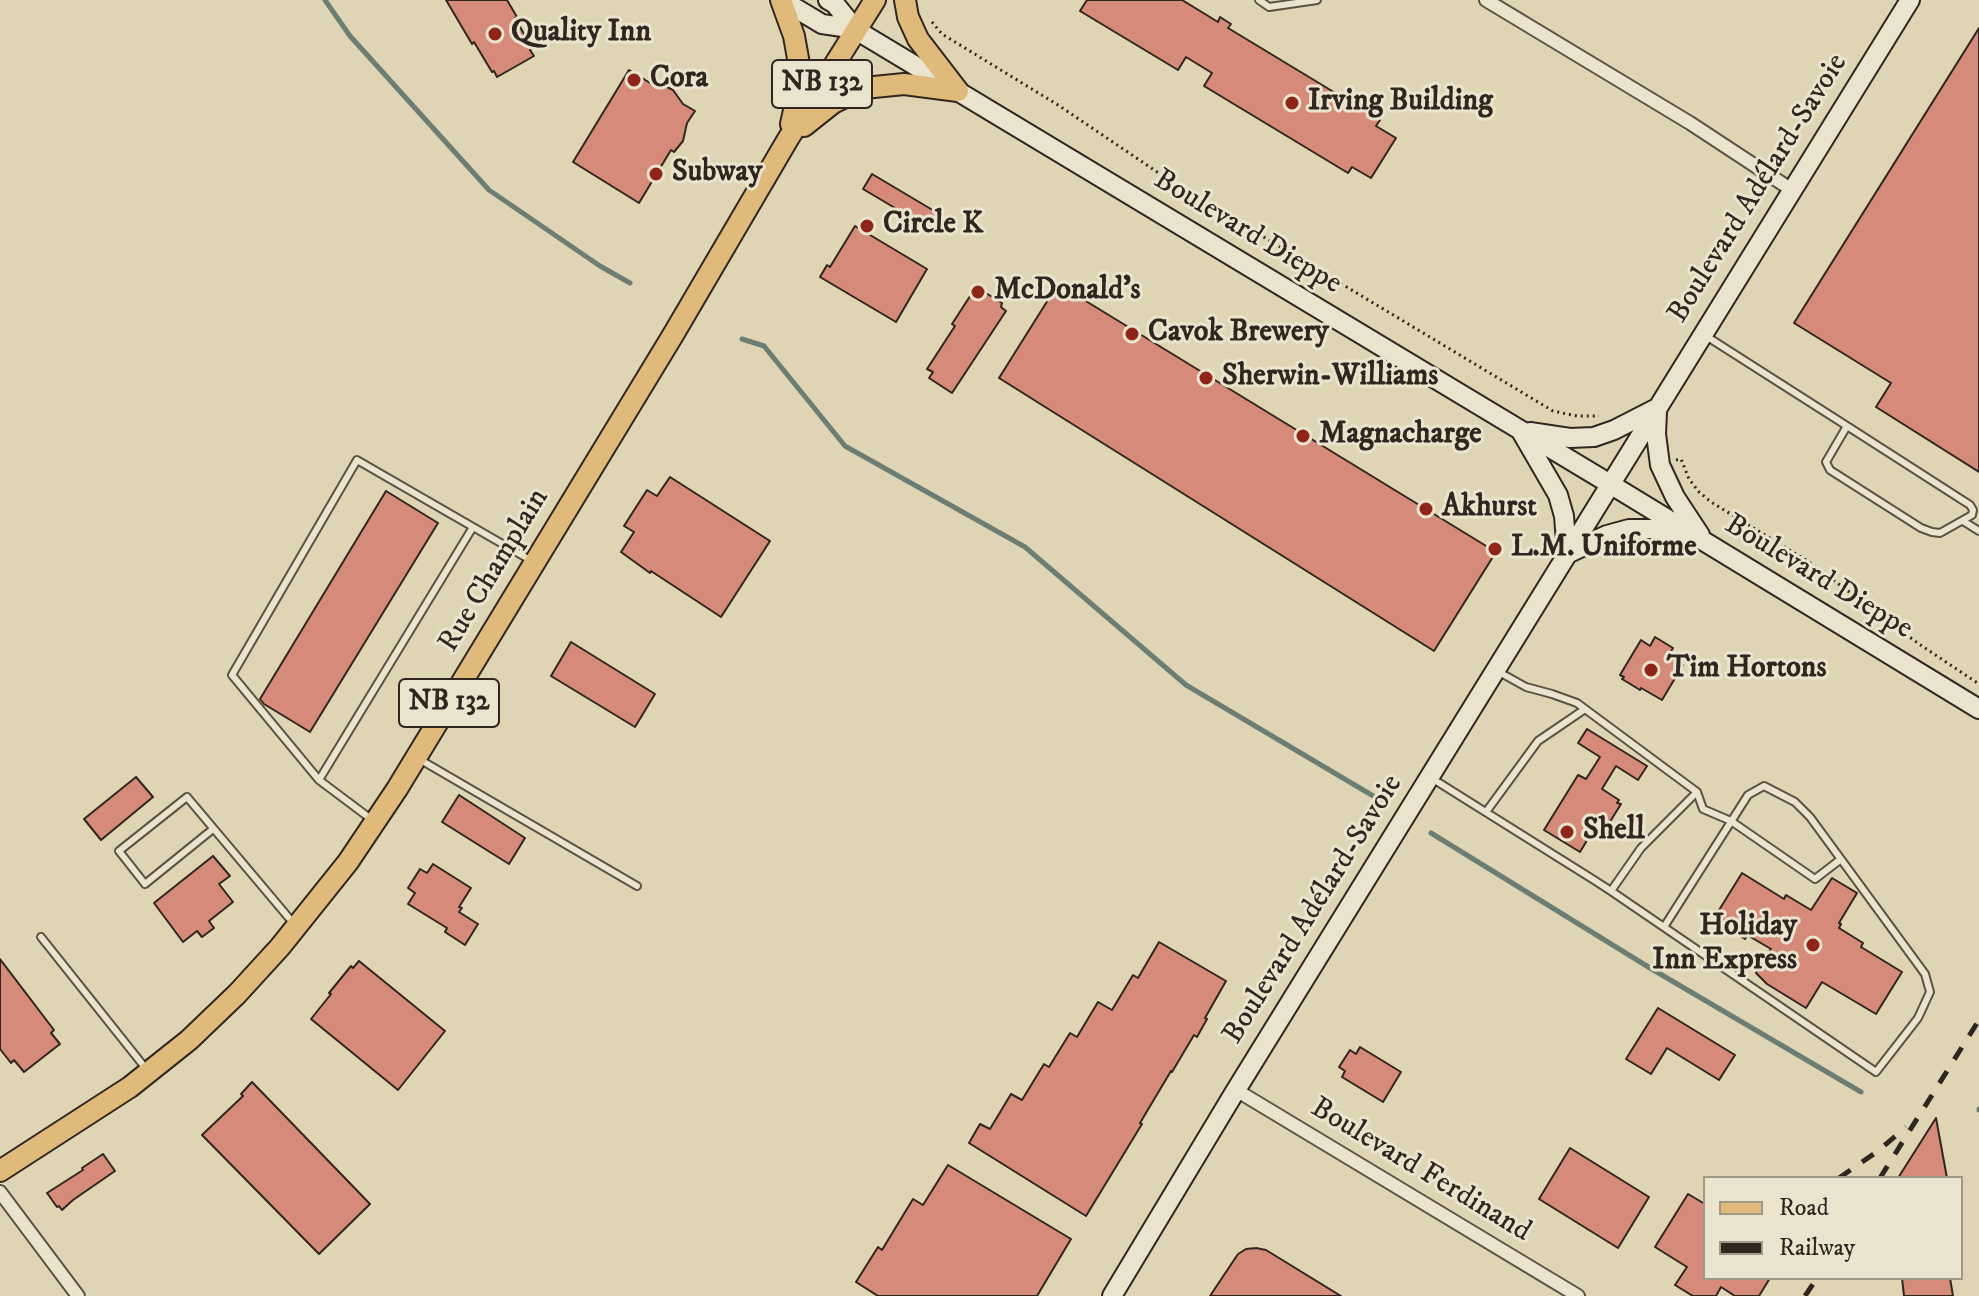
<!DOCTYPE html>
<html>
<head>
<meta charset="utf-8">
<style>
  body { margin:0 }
  #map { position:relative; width:1979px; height:1296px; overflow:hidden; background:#dfd5b4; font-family:"IM FELL DW Pica",serif }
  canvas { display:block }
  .legend { position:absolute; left:1703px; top:1176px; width:260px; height:104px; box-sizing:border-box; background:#eae4ce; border:2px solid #a09888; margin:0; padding:10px 14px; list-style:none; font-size:24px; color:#31261f }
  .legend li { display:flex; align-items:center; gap:16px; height:40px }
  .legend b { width:40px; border:2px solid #a09888 }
</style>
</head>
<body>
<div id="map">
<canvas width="1979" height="1296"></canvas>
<ul class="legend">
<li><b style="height:10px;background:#e0ba7a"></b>Road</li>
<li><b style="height:10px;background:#31261f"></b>Railway</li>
</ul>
</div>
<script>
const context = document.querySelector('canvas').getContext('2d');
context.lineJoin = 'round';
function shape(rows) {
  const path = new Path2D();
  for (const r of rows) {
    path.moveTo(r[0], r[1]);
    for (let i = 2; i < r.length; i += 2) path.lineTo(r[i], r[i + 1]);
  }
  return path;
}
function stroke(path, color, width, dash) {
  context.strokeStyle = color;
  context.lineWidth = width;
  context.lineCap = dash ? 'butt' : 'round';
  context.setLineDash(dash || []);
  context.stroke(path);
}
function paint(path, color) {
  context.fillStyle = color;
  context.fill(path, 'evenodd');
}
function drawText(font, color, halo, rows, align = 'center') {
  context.font = font + ' "IM FELL DW Pica",serif';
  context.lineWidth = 6;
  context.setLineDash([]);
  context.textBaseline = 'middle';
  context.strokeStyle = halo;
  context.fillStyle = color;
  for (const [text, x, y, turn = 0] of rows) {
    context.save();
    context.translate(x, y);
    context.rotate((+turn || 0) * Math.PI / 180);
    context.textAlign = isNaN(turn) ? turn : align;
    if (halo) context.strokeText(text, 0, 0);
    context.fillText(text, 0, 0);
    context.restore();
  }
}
stroke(shape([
  [325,0,350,36,489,190,600,266,630,283],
  [742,339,764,346,845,446,1025,547,1186,685,1380,800],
  [1431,833,1650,968,1861,1092],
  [1979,1109,1979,1110]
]), '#6c7e74', 5);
const building = shape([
  [446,0,507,0,517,17,515,18,532,48,530,50,534,56,497,77,494,71,492,72,474,42,472,44,446,0],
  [1087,0,1182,0,1218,22,1220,17,1231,24,1228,28,1380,120,1376,126,1396,138,1371,178,1352,167,1348,173,1204,86,1212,73,1186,57,1178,70,1080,11,1087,0],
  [1979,28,1979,472,1876,407,1891,383,1794,323,1979,28],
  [629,70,655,86,657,82,673,90,683,104,695,111,687,123,683,141,674,152,671,150,639,203,573,162,629,70],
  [872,174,941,215,932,230,863,189,872,174],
  [855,226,927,269,896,322,820,277,827,265,830,267,855,226],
  [1058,284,1496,552,1434,651,999,378,1058,284],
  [976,287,1002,303,1001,307,1006,311,952,393,929,378,933,372,927,369,955,326,952,324,976,287],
  [670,477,770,541,721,617,651,571,650,573,621,552,634,532,624,526,647,490,657,496,670,477],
  [386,491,438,523,310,732,264,704,260,699,386,491],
  [1655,637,1673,648,1668,656,1683,665,1662,700,1641,688,1640,690,1622,679,1624,677,1620,675,1641,640,1650,646,1655,637],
  [571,642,655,694,635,727,551,676,571,642],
  [1587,729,1647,766,1638,780,1616,766,1602,789,1619,800,1617,803,1621,804,1608,825,1598,822,1580,852,1544,830,1578,775,1586,779,1600,757,1578,743,1587,729],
  [136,777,153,797,101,840,84,819,136,777],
  [459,795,525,838,509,864,442,822,459,795],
  [213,856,230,876,219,884,233,902,209,921,214,928,202,937,197,931,183,942,154,903,213,856],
  [433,864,471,888,459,907,462,908,459,912,478,924,465,945,445,932,447,928,408,904,415,893,408,888,420,869,427,873,433,864],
  [1742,873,1784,899,1786,895,1811,910,1832,878,1857,893,1839,923,1841,924,1839,928,1863,943,1861,947,1902,972,1876,1014,1822,982,1806,1008,1767,984,1756,973,1771,949,1747,935,1745,939,1732,931,1735,927,1716,915,1742,873],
  [1159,942,1226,981,1205,1018,1207,1019,1197,1037,1194,1035,1172,1072,1171,1071,1140,1123,1142,1124,1086,1216,969,1143,980,1124,990,1129,1011,1094,1022,1100,1044,1064,1049,1067,1070,1033,1077,1037,1098,1002,1112,1010,1133,975,1138,978,1159,942],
  [0,959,54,1030,51,1033,60,1044,24,1072,14,1060,11,1063,0,1049,0,959],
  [359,961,445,1031,398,1090,311,1019,331,994,329,993,351,966,353,968,359,961],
  [1658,1008,1735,1055,1719,1080,1667,1048,1651,1074,1626,1059,1658,1008],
  [1360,1047,1401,1072,1383,1102,1342,1077,1345,1071,1339,1067,1350,1050,1356,1054,1360,1047],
  [252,1082,370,1204,319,1254,202,1135,243,1096,241,1094,252,1082],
  [1936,1118,1947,1178,1898,1178,1936,1118],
  [1570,1148,1649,1197,1618,1248,1539,1199,1570,1148],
  [103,1154,115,1171,73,1200,62,1210,59,1206,57,1207,47,1193,83,1170,82,1168,103,1154],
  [948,1165,1071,1239,1037,1296,878,1296,856,1282,878,1247,882,1250,913,1199,923,1205,948,1165],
  [1688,1194,1705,1204,1705,1278,1770,1278,1759,1296,1735,1296,1721,1287,1716,1296,1693,1296,1675,1285,1687,1267,1655,1247,1688,1194],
  [1256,1248,1266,1250,1341,1296,1210,1296,1238,1254,1246,1249,1256,1248],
  [1902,1278,1950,1278,1953,1296,1904,1296,1902,1278]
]);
paint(building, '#d68a7a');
stroke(building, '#31261f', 2);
const lane = shape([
  [1259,0,1269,7,1317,0],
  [1706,336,1847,426,1970,505,1973,510,1972,515,1940,533,1932,532,1921,528,1830,470,1826,462,1847,426],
  [1963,521,1979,531],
  [1499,672,1526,687,1552,694,1577,703,1697,792,1703,809,1731,821,1815,879,1841,859],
  [419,759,637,886],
  [1433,779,1594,880,1611,891,1876,1072,1918,1018,1930,992,1925,974,1810,817,1795,802,1764,786,1748,795,1664,927],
  [319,780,232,675,357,460,473,527],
  [1486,812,1538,741,1585,709],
  [371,819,319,780,473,527,532,561],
  [213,829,145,884,119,851,187,797,294,924],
  [1611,891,1641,848,1697,792],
  [41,937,147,1070]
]);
const street = shape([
  [1486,0,1690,123,1792,190],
  [1236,1090,1578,1296],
  [0,1192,78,1296]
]);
const secondary = shape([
  [782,0,822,24,856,29],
  [828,0,835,4,856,30,1610,484,1979,709],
  [1657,412,1656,434,1660,465,1675,497,1700,535],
  [1530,432,1570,438,1594,437,1614,430,1657,408],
  [1522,433,1558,495,1564,516,1567,554],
  [1567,554,1607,535,1629,529,1651,529,1685,537],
  [1112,1296,1236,1090,1910,0]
]);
const primary = shape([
  [781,0,794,36,799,64,798,92,791,124],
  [905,0,908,17,918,39,958,91],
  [804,126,833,103,864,88,904,84,958,91],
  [0,1171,130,1087,189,1040,237,994,280,947,348,862,397,789,673,335,788,139,875,0]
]);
stroke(lane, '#5c5244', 10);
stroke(street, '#5c5244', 16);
stroke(secondary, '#31261f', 22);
stroke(primary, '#31261f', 24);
stroke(shape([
  [932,22,942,34,1058,105,1172,182,1553,411,1577,416,1599,416],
  [1676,460,1681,459,1689,479,1699,492,1711,502,1809,562,1919,644,1979,684]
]), '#31261f', 3, [2, 4]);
stroke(lane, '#eae4ce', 6);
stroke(street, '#eae4ce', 12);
stroke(secondary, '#eae4ce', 18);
stroke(primary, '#e0ba7a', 20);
stroke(shape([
  [1839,1178,1878,1151,1906,1127],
  [1880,1178,1979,1020],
  [1805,1296,1817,1278]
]), '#31261f', 5, [14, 14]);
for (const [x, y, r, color] of [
  [495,34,8,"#8f2418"],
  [634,80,8,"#8f2418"],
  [1292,103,8,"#8f2418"],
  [656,174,8,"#8f2418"],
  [867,226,8,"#8f2418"],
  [978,292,8,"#8f2418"],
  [1132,334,8,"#8f2418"],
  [1206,378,8,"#8f2418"],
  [1303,436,8,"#8f2418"],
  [1426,509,8,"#8f2418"],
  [1495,549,8,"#8f2418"],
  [1651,670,8,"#8f2418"],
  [1567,832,8,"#8f2418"],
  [1813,945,8,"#8f2418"]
]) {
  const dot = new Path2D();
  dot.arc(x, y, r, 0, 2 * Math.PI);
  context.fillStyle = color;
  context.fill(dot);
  stroke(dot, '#eae4ce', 3);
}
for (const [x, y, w] of [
  [822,84,100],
  [449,703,100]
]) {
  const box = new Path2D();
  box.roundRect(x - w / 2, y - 24, w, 48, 6);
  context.fillStyle = '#eae4ce';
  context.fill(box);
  stroke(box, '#31261f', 2);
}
drawText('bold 28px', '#31261f', null, [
  ["NB 132",822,84],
  ["NB 132",449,703]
]);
drawText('bold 30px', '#31261f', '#eae4ce', [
  ["Quality Inn",511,34],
  ["Cora",650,80],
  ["Irving Building",1308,103],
  ["Subway",672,174],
  ["Circle K",883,226],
  ["McDonald's",994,292],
  ["Cavok Brewery",1148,334],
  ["Sherwin-Williams",1222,378],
  ["Magnacharge",1319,436],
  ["Akhurst",1442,509],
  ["L.M. Uniforme",1511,549],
  ["Tim Hortons",1667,670],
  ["Shell",1583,832],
  ["Holiday",1797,928,"right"],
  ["Inn Express",1797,962,"right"]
], 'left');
drawText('30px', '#31261f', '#eae4ce', [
  ["Boulevard Adélard-Savoie",1759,189,-58],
  ["Boulevard Dieppe",1247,233,31],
  ["Rue Champlain",495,571,-59],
  ["Boulevard Dieppe",1818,578,31],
  ["Boulevard Adélard-Savoie",1314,910,-58],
  ["Boulevard Ferdinand",1420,1171,31]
]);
</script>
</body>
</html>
